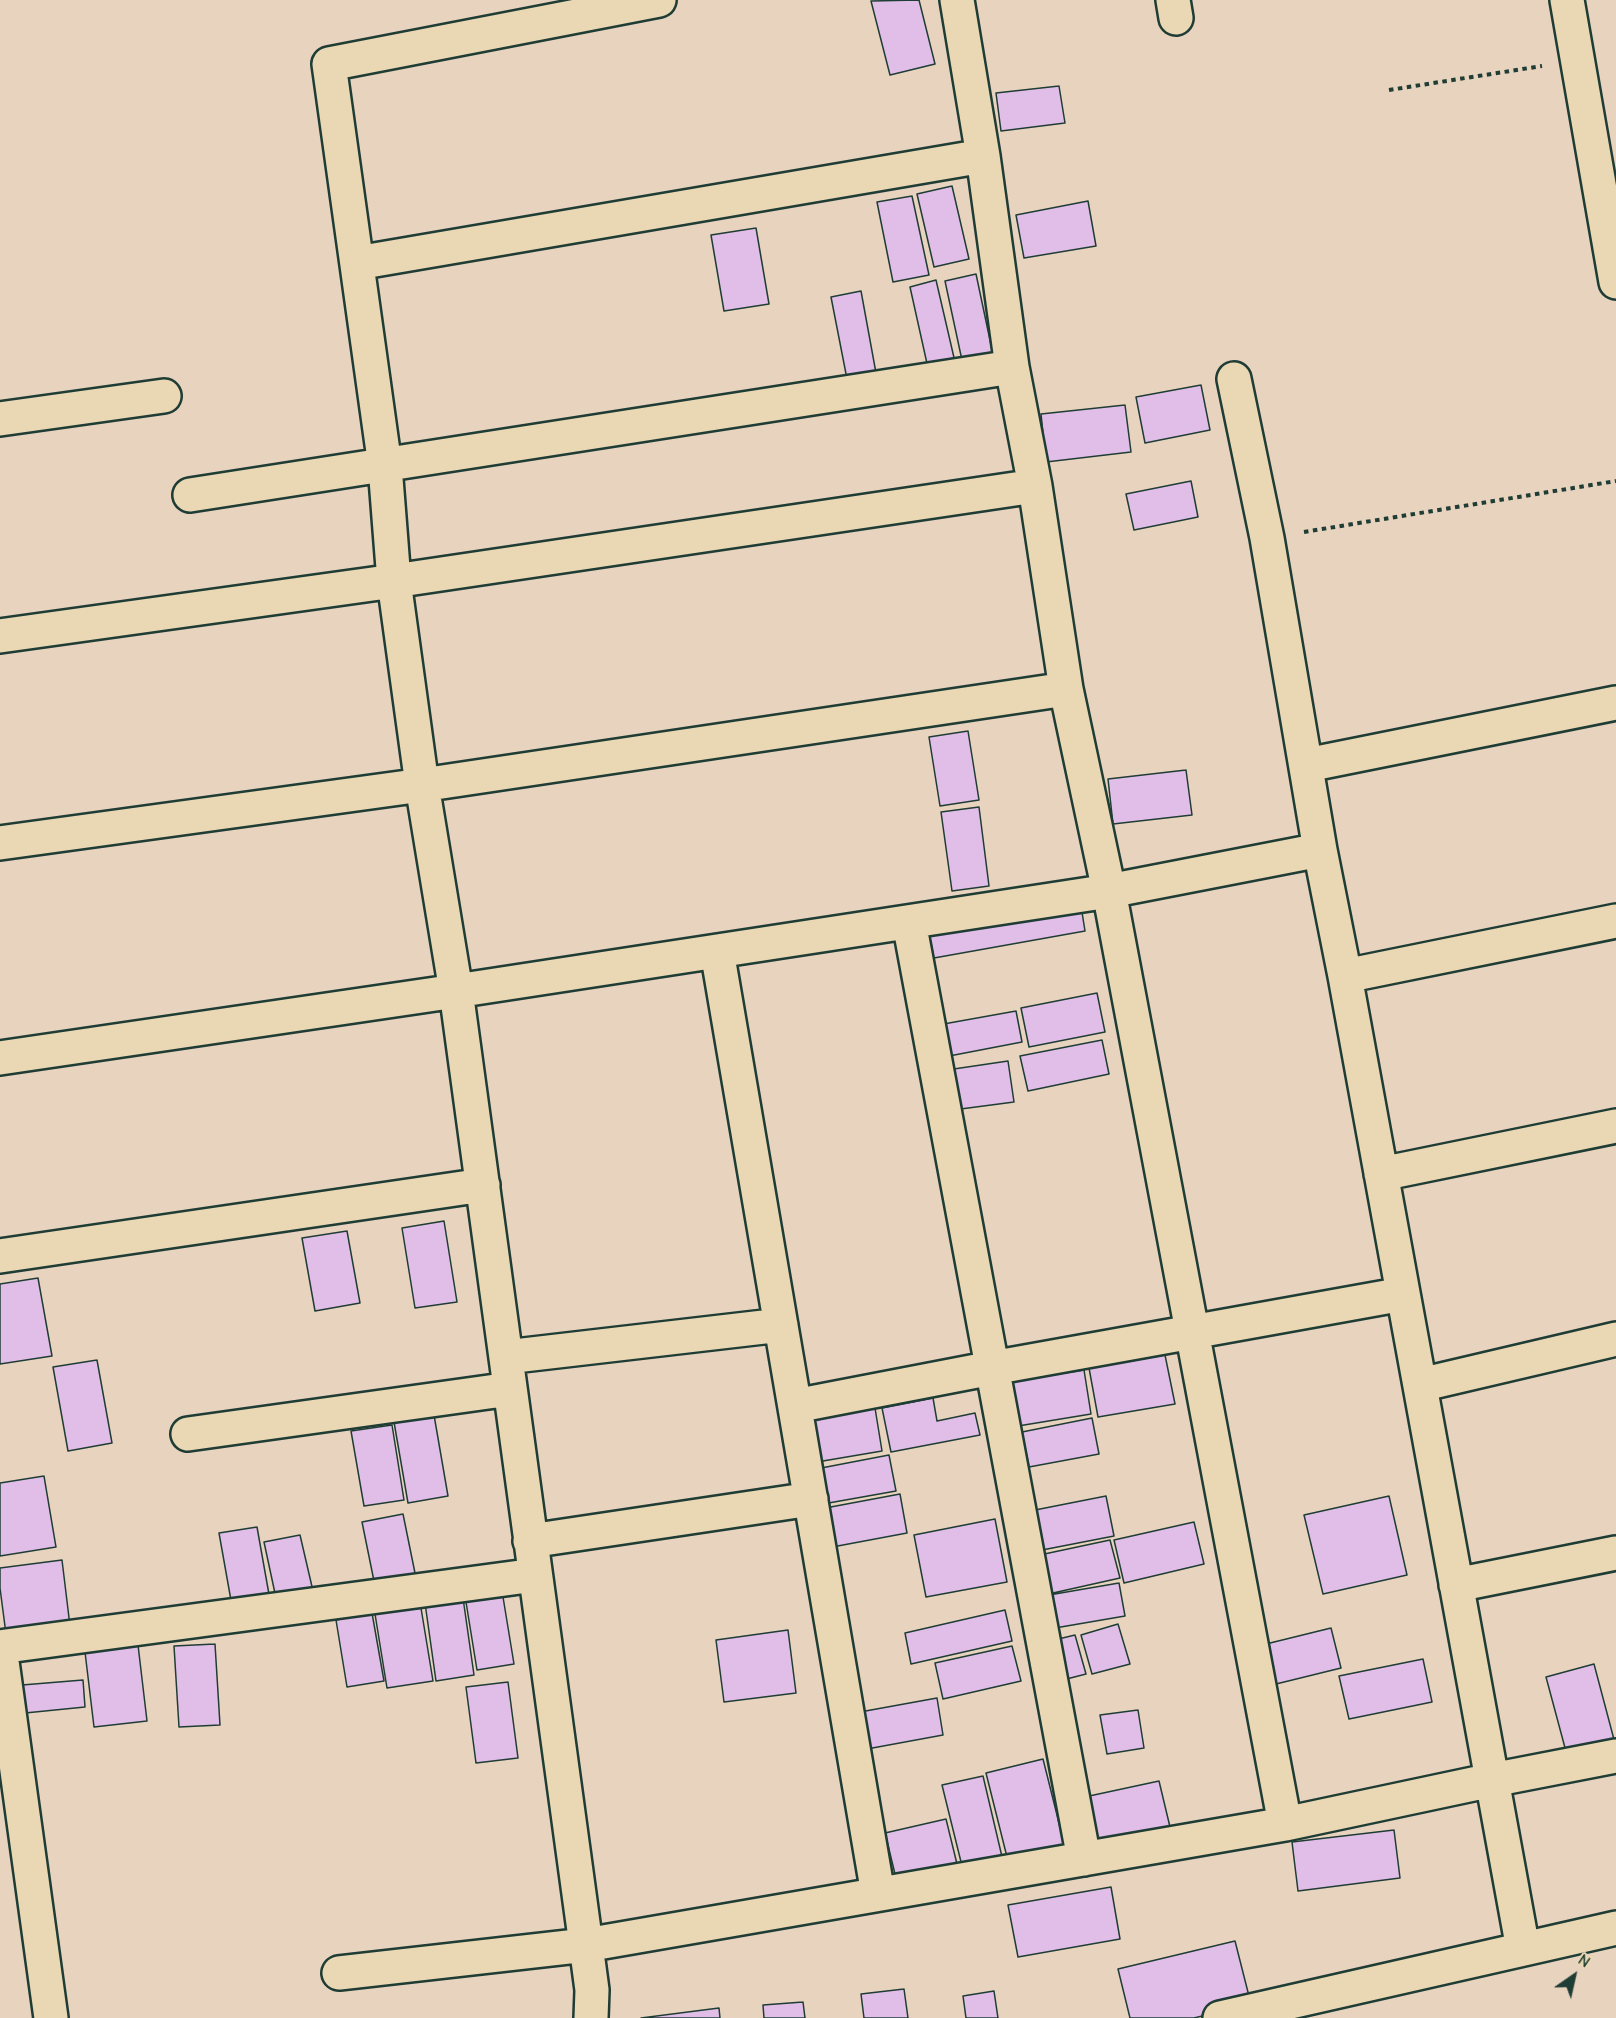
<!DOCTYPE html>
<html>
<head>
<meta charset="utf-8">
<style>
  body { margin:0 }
  #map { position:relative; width:1616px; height:2018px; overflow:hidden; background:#e8d3bf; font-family:"Comic Neue",sans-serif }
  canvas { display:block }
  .north { position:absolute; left:1544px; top:1946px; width:60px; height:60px; -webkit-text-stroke:4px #ead8b5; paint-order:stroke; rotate:34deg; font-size:16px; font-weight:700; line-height:24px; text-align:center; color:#1f3d34 }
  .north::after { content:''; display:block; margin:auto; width:21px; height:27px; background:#1f3d34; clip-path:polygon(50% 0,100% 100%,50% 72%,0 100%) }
</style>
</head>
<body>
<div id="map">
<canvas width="1616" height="2018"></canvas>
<div class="north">N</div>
</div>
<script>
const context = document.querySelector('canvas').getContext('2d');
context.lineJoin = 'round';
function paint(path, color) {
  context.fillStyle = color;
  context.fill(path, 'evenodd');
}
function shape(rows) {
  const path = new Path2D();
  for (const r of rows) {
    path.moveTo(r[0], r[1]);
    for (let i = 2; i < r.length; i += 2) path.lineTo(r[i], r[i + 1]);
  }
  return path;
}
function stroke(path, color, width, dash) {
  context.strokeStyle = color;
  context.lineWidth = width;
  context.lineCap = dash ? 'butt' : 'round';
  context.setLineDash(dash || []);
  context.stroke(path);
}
const building = shape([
  [919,0,935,64,890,75,871,1,919,0],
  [1059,86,1065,123,1001,131,996,93,1059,86],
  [952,186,969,259,934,267,917,194,952,186],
  [912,196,929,275,893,282,877,202,912,196],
  [1088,201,1096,246,1024,258,1016,215,1088,201],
  [756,228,769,304,724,311,711,235,756,228],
  [976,274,994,359,963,365,945,281,976,274],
  [936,280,955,362,928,368,910,287,936,280],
  [861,291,876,373,847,379,831,297,861,291],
  [1201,385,1210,430,1145,443,1136,397,1201,385],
  [1125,405,1131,452,1046,462,1041,414,1125,405],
  [1191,481,1198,517,1134,530,1126,494,1191,481],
  [968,731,979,800,940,806,929,737,968,731],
  [1186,770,1192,815,1113,824,1108,779,1186,770],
  [979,807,989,886,952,891,941,812,979,807],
  [1081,906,1085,931,934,958,929,934,1081,906],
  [1097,993,1105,1032,1029,1047,1021,1008,1097,993],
  [1016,1011,1022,1042,944,1057,938,1025,1016,1011],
  [1102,1040,1109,1074,1028,1091,1020,1056,1102,1040],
  [1008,1061,1014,1102,953,1110,947,1070,1008,1061],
  [444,1221,457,1302,415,1308,402,1228,444,1221],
  [347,1231,360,1303,315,1311,302,1238,347,1231],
  [38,1278,52,1356,0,1364,0,1284,38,1278],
  [1165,1355,1175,1404,1098,1417,1089,1368,1165,1355],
  [97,1360,112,1443,68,1451,53,1367,97,1360],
  [1084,1370,1091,1414,1012,1427,1005,1382,1084,1370],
  [933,1398,937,1421,975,1413,980,1435,891,1452,882,1408,933,1398],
  [875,1408,882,1451,817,1462,810,1419,875,1408],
  [434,1415,448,1496,408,1503,394,1422,434,1415],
  [1092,1418,1099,1454,1029,1467,1022,1432,1092,1418],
  [392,1425,404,1500,364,1506,351,1431,392,1425],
  [889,1455,896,1491,823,1504,816,1469,889,1455],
  [44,1476,56,1547,0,1556,0,1483,44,1476],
  [900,1494,907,1533,827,1548,820,1509,900,1494],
  [1106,1496,1114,1536,1037,1551,1030,1511,1106,1496],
  [1389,1496,1407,1575,1323,1594,1304,1515,1389,1496],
  [403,1514,416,1578,375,1586,362,1522,403,1514],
  [995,1519,1007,1582,926,1597,914,1535,995,1519],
  [1194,1522,1204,1564,1124,1583,1114,1540,1194,1522],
  [257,1527,270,1600,232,1606,219,1533,257,1527],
  [300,1535,313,1591,276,1598,264,1542,300,1535],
  [1110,1540,1120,1578,1044,1595,1035,1556,1110,1540],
  [62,1560,70,1626,6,1634,0,1588,0,1568,62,1560],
  [1119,1583,1125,1616,1055,1628,1049,1595,1119,1583],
  [503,1597,514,1664,477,1670,466,1602,503,1597],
  [463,1598,474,1675,436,1681,425,1603,463,1598],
  [421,1608,433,1681,387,1688,375,1614,421,1608],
  [1005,1610,1012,1641,911,1664,905,1633,1005,1610],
  [372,1613,384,1681,347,1687,336,1620,372,1613],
  [1118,1624,1130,1664,1092,1674,1081,1635,1118,1624],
  [1331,1628,1341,1668,1276,1684,1266,1644,1331,1628],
  [788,1630,796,1693,724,1702,716,1640,788,1630],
  [1075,1635,1086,1674,1055,1682,1046,1642,1075,1635],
  [215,1644,220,1725,179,1727,174,1646,215,1644],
  [138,1645,147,1721,94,1727,85,1652,138,1645],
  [1012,1646,1021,1681,943,1699,935,1663,1012,1646],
  [1423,1659,1432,1702,1349,1719,1339,1676,1423,1659],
  [1594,1664,1616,1747,1568,1759,1546,1677,1594,1664],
  [83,1680,85,1707,25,1713,22,1685,83,1680],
  [508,1682,518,1758,476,1763,466,1687,508,1682],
  [937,1698,943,1735,867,1749,860,1712,937,1698],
  [1138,1710,1144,1748,1107,1754,1100,1715,1138,1710],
  [1043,1759,1066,1851,1009,1865,986,1773,1043,1759],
  [983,1776,1003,1861,963,1870,942,1785,983,1776],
  [1159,1781,1170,1827,1091,1844,1080,1798,1159,1781],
  [946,1819,957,1864,896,1878,885,1833,946,1819],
  [1394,1830,1400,1878,1298,1891,1292,1842,1394,1830],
  [1111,1887,1120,1939,1018,1957,1008,1905,1111,1887],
  [1235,1941,1251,2004,1194,2018,1130,2018,1118,1969,1235,1941],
  [904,1989,908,2018,864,2018,861,1994,904,1989],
  [994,1991,998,2018,966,2018,963,1996,994,1991],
  [803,2002,805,2018,764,2018,763,2005,803,2002],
  [719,2008,720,2018,641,2018,719,2008]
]);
paint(building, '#e1bee8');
stroke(building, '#1f3d34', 1.5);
const minor = shape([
  [957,0,983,156,1012,367,1035,486,1066,689,1109,891,1285,1824],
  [1173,0,1176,18],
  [1567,0,1616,282],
  [357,263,983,156],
  [1234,379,1267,538,1320,850,1345,976,1523,1949],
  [0,419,164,396],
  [190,495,1012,367],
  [0,636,394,581,1035,486],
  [1307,765,1616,703],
  [0,843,422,785,1066,689],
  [909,922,1084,1859],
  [717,951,878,1894],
  [1345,976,1616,921],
  [0,1058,456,991,1109,891,1320,850],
  [1381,1174,1616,1126],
  [0,1256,483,1185],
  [506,1357,781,1325],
  [1420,1385,1616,1339],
  [795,1406,992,1368,1403,1294],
  [188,1434,510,1389],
  [530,1541,811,1499],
  [1456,1585,1616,1553],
  [0,1647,535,1575],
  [0,1647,51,2018],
  [339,1973,586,1945,1285,1824,1492,1780,1616,1756],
  [591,2018,592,1990,586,1945,456,991,422,785,394,581,385,466,329,64,659,0],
  [1220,2018,1616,1928]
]);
stroke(minor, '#1f3d34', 38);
stroke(shape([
  [1389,90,1542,66],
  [1304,532,1616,481]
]), '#1f3d34', 4, [4.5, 4.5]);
stroke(minor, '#ead8b5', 33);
</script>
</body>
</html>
